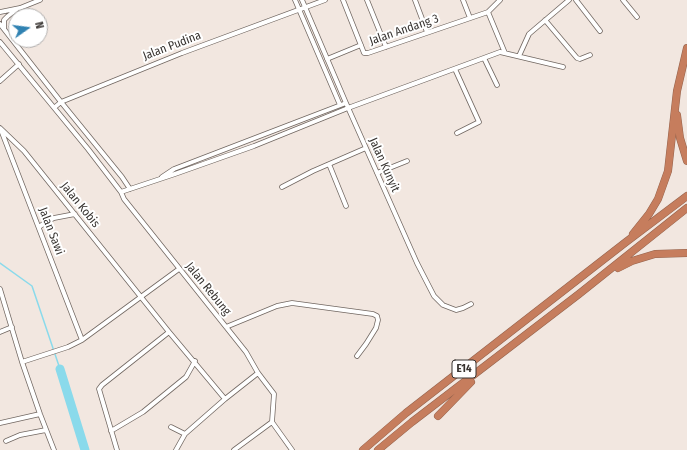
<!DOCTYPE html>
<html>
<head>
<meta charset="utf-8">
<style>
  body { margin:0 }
  #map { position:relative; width:687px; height:450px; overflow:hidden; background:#f2e7e0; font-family:"Fira Sans Condensed",sans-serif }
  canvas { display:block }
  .north { position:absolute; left:8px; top:8px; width:40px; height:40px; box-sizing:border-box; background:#fff; border:1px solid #afadac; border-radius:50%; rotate:76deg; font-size:11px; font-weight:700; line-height:16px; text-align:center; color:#373330 }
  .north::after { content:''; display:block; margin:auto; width:14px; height:18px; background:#3082b2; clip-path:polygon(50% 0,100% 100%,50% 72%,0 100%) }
</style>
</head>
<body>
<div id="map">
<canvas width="687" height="450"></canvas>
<div class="north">N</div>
</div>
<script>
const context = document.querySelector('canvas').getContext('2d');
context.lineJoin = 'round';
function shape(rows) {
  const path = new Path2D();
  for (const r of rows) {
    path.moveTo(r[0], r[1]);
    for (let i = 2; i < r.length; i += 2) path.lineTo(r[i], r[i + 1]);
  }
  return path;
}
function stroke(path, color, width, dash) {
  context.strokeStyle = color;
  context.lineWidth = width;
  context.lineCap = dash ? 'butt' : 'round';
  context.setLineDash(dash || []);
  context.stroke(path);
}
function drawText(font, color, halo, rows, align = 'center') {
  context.font = font + ' "Fira Sans Condensed",sans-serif';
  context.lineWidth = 4;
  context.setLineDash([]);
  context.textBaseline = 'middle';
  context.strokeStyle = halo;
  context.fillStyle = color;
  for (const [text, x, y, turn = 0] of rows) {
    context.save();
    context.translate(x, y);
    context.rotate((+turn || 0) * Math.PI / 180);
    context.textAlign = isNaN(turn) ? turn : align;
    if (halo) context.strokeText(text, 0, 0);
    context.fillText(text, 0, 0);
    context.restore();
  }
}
stroke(shape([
  [0,263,32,286,60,369]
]), '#8adaeb', 1.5);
stroke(shape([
  [60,369,85,450]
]), '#8adaeb', 9);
const minor = shape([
  [295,0,340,105],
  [302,0,346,103,417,263,434,296,443,305,456,310,463,308,471,304],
  [343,0,364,53,368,53,488,12,500,0],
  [367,0,386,47],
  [415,0,427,32],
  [463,0,470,18],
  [576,0,600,31],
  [623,0,637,17],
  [0,12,20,8,40,0],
  [488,12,505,53],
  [545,20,577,58,580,59,590,55],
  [0,24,61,102,122,177,130,189],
  [4,29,4,20,8,16,16,10],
  [0,42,88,149,121,192,124,199,246,352,258,373,274,394,272,422,234,450],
  [519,56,529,34,569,0],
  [484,58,497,85],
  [327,59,361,45],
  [455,69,479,122,457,133],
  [0,81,19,64],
  [55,107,61,102,182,53,325,0],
  [0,128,24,151,169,332,225,399],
  [1,130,82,340],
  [329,164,346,206],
  [377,173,407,161],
  [162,177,174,169,346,103],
  [282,187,313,171,366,148],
  [121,192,175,174,254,146,348,108,500,52,563,67],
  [39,227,46,222,54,218,75,214],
  [0,289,22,362,40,414,54,450],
  [226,327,277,306,292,303,373,314,377,316,378,320,376,328,366,344,357,356],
  [0,332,12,327],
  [22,362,68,347,82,340,179,269],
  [272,422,292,450],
  [0,423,40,414],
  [171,427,185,434],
  [111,431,143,412,186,377,195,361],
  [6,441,20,435,46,430],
  [117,450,99,389,102,385,169,332],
  [176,450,185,434,225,399,258,373]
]);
const motorway = shape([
  [677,115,680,138,687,161],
  [633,234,649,214,658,199,668,171,677,91,687,48],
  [618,268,632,261,655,254,687,253],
  [438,416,471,382],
  [363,450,406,413,626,242,687,196],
  [378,450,412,422,579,294,687,208]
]);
stroke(minor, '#716761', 5.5);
stroke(motorway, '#94634d', 8);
stroke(minor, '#fff', 4);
stroke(motorway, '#c67d5d', 7);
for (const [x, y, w] of [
  [464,369,24]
]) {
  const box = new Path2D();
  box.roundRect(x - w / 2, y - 9, w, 18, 3);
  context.fillStyle = '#fff';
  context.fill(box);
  stroke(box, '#373330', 1);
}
drawText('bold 11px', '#373330', null, [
  ["E14",464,369]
]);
drawText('12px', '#373330', '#fff', [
  ["Jalan Andang 3",404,30,-19],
  ["Jalan Pudina",172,46,-21],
  ["Jalan Kunyit",384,165,66],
  ["Jalan Kobis",80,205,51],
  ["Jalan Sawi",51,231,69],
  ["Jalan Rebung",208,289,51]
]);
</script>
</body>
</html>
